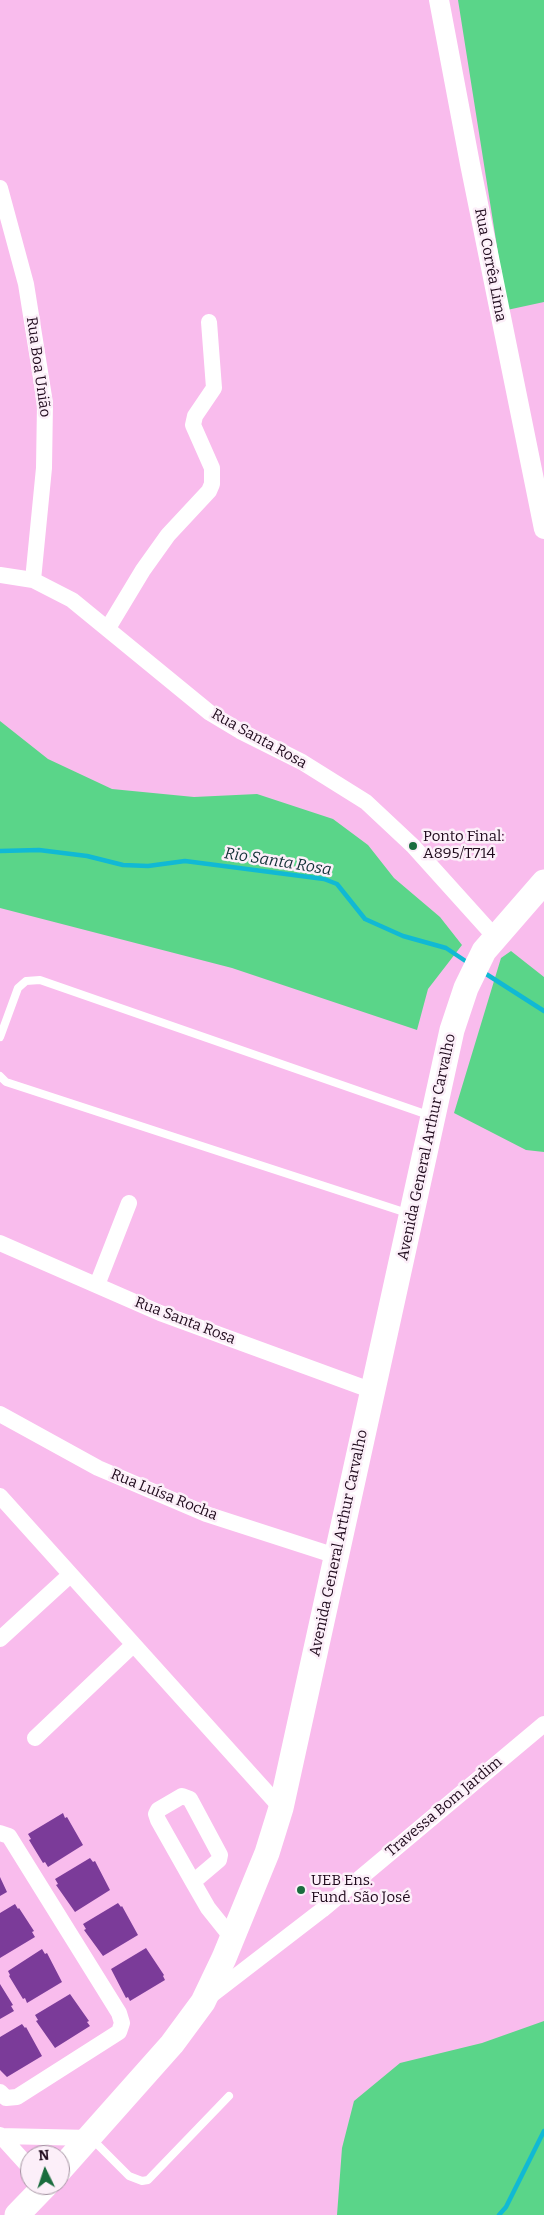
<!DOCTYPE html>
<html>
<head>
<meta charset="utf-8">
<style>
  body { margin:0 }
  #map { position:relative; width:544px; height:2215px; overflow:hidden; background:#f9bced; font-family:Bitter,serif }
  canvas { display:block }
  .north { position:absolute; left:20px; top:2145px; width:50px; height:50px; box-sizing:border-box; background:#fceff9; border:1px solid #a493a1; border-radius:50%; rotate:356deg; font-size:14px; font-weight:700; line-height:20px; text-align:center; color:#1f0a1c }
  .north::after { content:''; display:block; margin:auto; width:18px; height:22px; background:#1a6c3e; clip-path:polygon(50% 0,100% 100%,50% 72%,0 100%) }
</style>
</head>
<body>
<div id="map">
<canvas width="544" height="2215"></canvas>
<div class="north">N</div>
</div>
<script>
const context = document.querySelector('canvas').getContext('2d');
context.lineJoin = 'round';
function paint(path, color) {
  context.fillStyle = color;
  context.fill(path, 'evenodd');
}
function shape(rows) {
  const path = new Path2D();
  for (const r of rows) {
    path.moveTo(r[0], r[1]);
    for (let i = 2; i < r.length; i += 2) path.lineTo(r[i], r[i + 1]);
  }
  return path;
}
function stroke(path, color, width, dash) {
  context.strokeStyle = color;
  context.lineWidth = width;
  context.lineCap = dash ? 'butt' : 'round';
  context.setLineDash(dash || []);
  context.stroke(path);
}
function drawText(font, color, halo, rows, align = 'center') {
  context.font = font + ' Bitter,serif';
  context.lineWidth = 5;
  context.setLineDash([]);
  context.textBaseline = 'middle';
  context.strokeStyle = halo;
  context.fillStyle = color;
  for (const [text, x, y, turn = 0] of rows) {
    context.save();
    context.translate(x, y);
    context.rotate((+turn || 0) * Math.PI / 180);
    context.textAlign = isNaN(turn) ? turn : align;
    if (halo) context.strokeText(text, 0, 0);
    context.fillText(text, 0, 0);
    context.restore();
  }
}
paint(shape([
  [458,0,544,0,544,302,507,310],
  [0,721,48,759,112,789,194,797,257,794,333,819,368,845,394,878,440,917,462,945,428,989,417,1030,232,968,0,908],
  [511,951,544,977,544,1152,526,1150,454,1113,501,958],
  [544,2021,544,2215,337,2215,342,2148,354,2101,400,2063,482,2043]
]), '#5ad589');
stroke(shape([
  [0,851,39,850,87,856,123,865,148,866,185,861,324,879,337,884,365,919,403,936,446,948,470,964],
  [483,972,544,1011],
  [499,2215,506,2207,544,2131]
]), '#11b9d4', 4.5);
paint(shape([
  [63,1813,65,1818,67,1817,83,1845,48,1867,45,1862,43,1863,29,1840,31,1839,28,1834],
  [90,1858,93,1862,95,1861,110,1890,75,1912,56,1885,58,1884,55,1879],
  [0,1877,7,1892,0,1896],
  [118,1903,121,1907,122,1906,138,1935,103,1956,84,1930,86,1929,83,1924],
  [15,1904,18,1909,19,1908,34,1931,32,1932,35,1937,0,1958,0,1913],
  [146,1948,164,1975,163,1976,165,1980,130,2001,128,1997,126,1998,111,1969],
  [42,1949,45,1954,47,1953,62,1982,27,2003,25,1998,23,1999,9,1976,10,1975,8,1971],
  [0,1984,13,2005,11,2006,14,2011,0,2019],
  [70,1994,89,2021,87,2022,90,2026,55,2048,36,2021,38,2020,35,2015],
  [22,2024,25,2028,26,2027,42,2056,7,2077,0,2070,0,2037]
]), '#7b3b99');
stroke(shape([
  [0,1037,18,988,26,981,40,980,431,1116],
  [0,1076,6,1082,407,1213],
  [93,2140,129,2176,142,2181,148,2180,229,2096]
]), '#fff', 8);
stroke(shape([
  [0,188,26,284,45,403,44,468,33,580],
  [0,575,33,580,72,600,210,713,240,731,302,762,366,802,413,846,495,937],
  [108,628,143,570,168,535,209,491,212,484,212,468,193,425,195,416,214,388,209,322],
  [0,1243,160,1313,373,1391],
  [97,1285,129,1203],
  [0,1414,98,1468,206,1514,336,1556],
  [0,1496,281,1808],
  [0,1639,70,1575],
  [35,1738,133,1645],
  [0,1833,9,1836,119,2013,122,2023,119,2032,17,2097,6,2098,0,2092],
  [193,1882,219,1860,220,1855,190,1799,182,1796,158,1810,156,1814,158,1820,193,1882,208,1908,232,1938],
  [209,1997,322,1910,544,1724],
  [0,2135,30,2168],
  [0,2136,91,2138]
]), '#fff', 16);
stroke(shape([
  [439,0,470,164,544,529]
]), '#fff', 20);
stroke(shape([
  [60,2170,172,2044,203,2002,224,1958,267,1853,281,1808,452,1030,466,988,484,951,544,882],
  [17,2215,46,2185]
]), '#fff', 25);
for (const [x, y, r, color] of [
  [413,846,5,"#1a6c3e"],
  [301,1890,5,"#1a6c3e"]
]) {
  const dot = new Path2D();
  dot.arc(x, y, r, 0, 2 * Math.PI);
  context.fillStyle = color;
  context.fill(dot);
  stroke(dot, '#fceff9', 2);
}
drawText('15px', '#1f0a1c', '#fceff9', [
  ["Rua Corrêa Lima",490,265,79],
  ["Rua Boa União",38,367,82],
  ["Rua Santa Rosa",259,739,29],
  ["Avenida General Arthur Carvalho",427,1147,-78],
  ["Rua Santa Rosa",185,1321,21],
  ["Rua Luísa Rocha",164,1495,22],
  ["Avenida General Arthur Carvalho",339,1543,-78],
  ["Travessa Bom Jardim",444,1807,-40]
]);
drawText('15px', '#1f0a1c', '#fceff9', [
  ["Ponto Final:",423,837],
  ["A895/T714",423,854],
  ["UEB Ens.",311,1881],
  ["Fund. São José",311,1898]
], 'left');
drawText('italic 16px', '#102e35', '#fceff9', [
  ["Rio Santa Rosa",278,862,9]
]);
</script>
</body>
</html>
